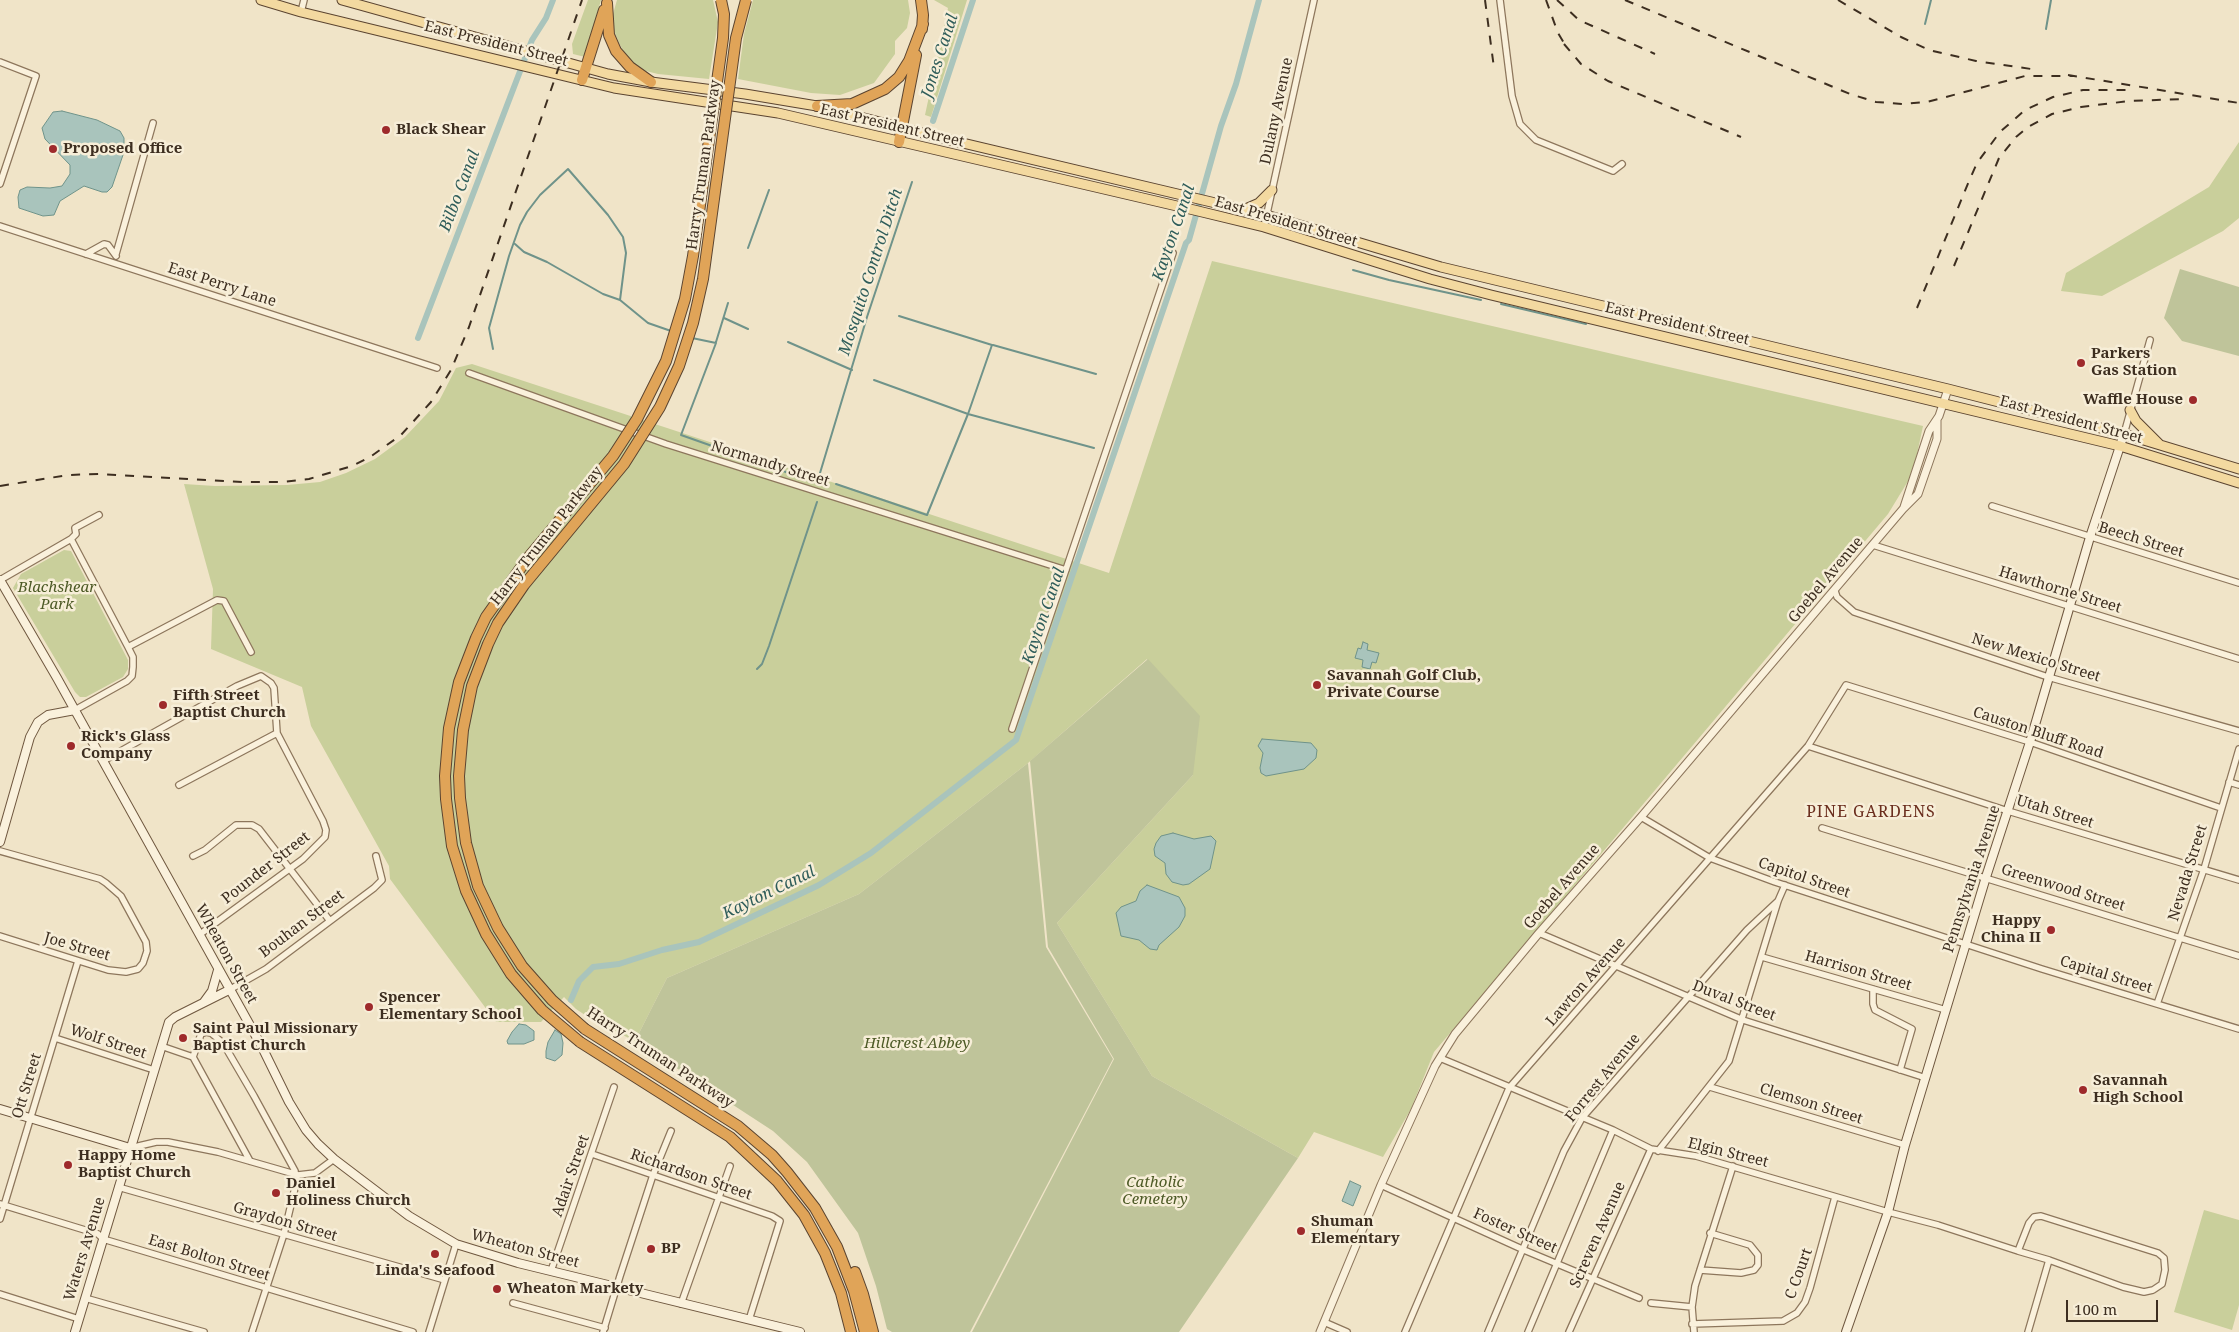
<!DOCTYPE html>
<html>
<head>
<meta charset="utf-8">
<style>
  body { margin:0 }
  #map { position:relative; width:2239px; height:1332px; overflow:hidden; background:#f0e4c8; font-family:"Noto Serif",serif }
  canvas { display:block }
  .scale { position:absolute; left:2066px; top:1300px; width:92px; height:22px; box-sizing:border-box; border:2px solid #3d2e20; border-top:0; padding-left:6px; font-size:15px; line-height:18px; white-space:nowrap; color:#3d2e20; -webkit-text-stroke:4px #f7eed8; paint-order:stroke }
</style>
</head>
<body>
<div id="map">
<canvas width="2239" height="1332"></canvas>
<div class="scale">100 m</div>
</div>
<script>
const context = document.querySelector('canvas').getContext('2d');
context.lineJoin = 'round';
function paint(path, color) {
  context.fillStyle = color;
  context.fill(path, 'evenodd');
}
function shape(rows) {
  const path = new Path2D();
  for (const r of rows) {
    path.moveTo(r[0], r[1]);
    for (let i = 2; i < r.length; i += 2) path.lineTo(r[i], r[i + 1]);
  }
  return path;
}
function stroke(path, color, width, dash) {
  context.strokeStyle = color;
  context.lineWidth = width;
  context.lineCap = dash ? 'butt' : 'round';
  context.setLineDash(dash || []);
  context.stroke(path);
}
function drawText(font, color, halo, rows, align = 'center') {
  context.font = font + ' "Noto Serif",serif';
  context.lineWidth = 5;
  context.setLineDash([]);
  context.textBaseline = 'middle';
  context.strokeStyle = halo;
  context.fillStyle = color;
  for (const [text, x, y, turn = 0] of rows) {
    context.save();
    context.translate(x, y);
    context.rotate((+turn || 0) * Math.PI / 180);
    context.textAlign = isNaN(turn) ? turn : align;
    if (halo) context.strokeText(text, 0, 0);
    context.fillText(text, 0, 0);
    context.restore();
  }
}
paint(shape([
  [588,0,601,0,585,57,573,54,572,44],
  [617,0,713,0,718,22,709,79,658,74,642,70,629,60,621,47,613,29,613,14],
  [753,0,908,0,910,13,907,28,895,41,895,54,874,83,840,95,811,93,738,79,744,34],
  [934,0,967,0,931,117,925,115,948,8],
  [2239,142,2239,218,2223,231,2102,296,2061,291,2066,273,2209,187],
  [1212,261,1923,426,1913,473,1888,514,1434,1052,1411,1109,1383,1157,1314,1132,1298,1158,1152,1076,1057,923,1193,775,1147,659,1028,763,859,894,667,978,635,1041,594,1021,576,1009,564,997,541,1022,496,1022,390,879,389,866,311,726,302,687,211,649,213,589,184,484,215,486,287,485,320,482,346,473,375,459,405,437,439,401,456,368,472,364,1109,573],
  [64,550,71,551,128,660,128,669,123,677,86,697,80,697,75,692,13,588,21,574],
  [2204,1210,2239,1220,2239,1305,2232,1330,2174,1312]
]), '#c9cf9b');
paint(shape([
  [2180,269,2239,287,2239,356,2182,341,2164,318],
  [1148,659,1200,716,1193,775,1057,923,1152,1076,1298,1158,1179,1332,972,1332,1114,1059,1048,947,1030,761],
  [1028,763,1046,947,1113,1059,970,1332,892,1332,887,1329,876,1286,858,1233,807,1162,773,1131,635,1041,667,978,859,894]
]), '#bfc49a');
const water = shape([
  [62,111,97,120,120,131,124,138,124,152,112,187,107,192,102,192,84,186,60,201,54,215,43,216,19,208,18,197,20,190,27,187,50,188,62,186,70,174,70,165,45,139,42,128,53,112,62,111],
  [1363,642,1368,644,1367,650,1379,653,1376,663,1372,662,1370,669,1362,667,1363,660,1355,658,1358,648,1361,649,1363,642],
  [1262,739,1311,743,1317,750,1316,758,1304,769,1266,776,1261,773,1260,768,1263,753,1258,746,1262,739],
  [1173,833,1194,839,1211,836,1216,841,1210,869,1189,884,1183,885,1172,882,1166,874,1165,863,1155,856,1154,849,1156,843,1161,836,1173,833],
  [1147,885,1179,897,1185,908,1185,916,1179,927,1159,945,1157,950,1150,949,1139,940,1121,936,1116,913,1121,907,1136,901,1140,891,1147,885],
  [519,1024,526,1025,534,1031,534,1040,524,1044,508,1044,507,1041,512,1032,519,1024],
  [555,1030,561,1034,563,1043,562,1055,555,1061,546,1058,546,1051,548,1042,555,1030],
  [1350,1181,1361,1186,1353,1206,1342,1201,1350,1181]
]);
paint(water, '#a9c4bc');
stroke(water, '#6f938a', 1);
stroke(shape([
  [1925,24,1931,0],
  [2046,29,2051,0],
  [748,248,769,190],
  [1353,270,1389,280,1481,300],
  [620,300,648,323,671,331],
  [1501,304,1586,324],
  [899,316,992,345,968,414,1094,448],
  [724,318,748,329],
  [692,338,716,343,681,435,817,483,867,317,912,182],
  [716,342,728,303],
  [788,342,852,370],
  [993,345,1096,374],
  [493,349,489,328,509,256,520,225,527,212,540,195,568,169,608,215,623,237,626,253,620,300,603,294,547,262,524,252,515,244],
  [836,484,927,515,968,414,874,380],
  [757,669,762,664,769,646,817,502]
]), '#6f938a', 2);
stroke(shape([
  [933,121,973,0],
  [418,338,532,40,546,18,553,0],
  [571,1000,579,981,593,967,619,964,662,950,699,942,819,885,871,853,1016,740,1186,243,1189,240,1221,126,1236,84,1259,0]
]), '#a9c4bc', 6);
const minor = shape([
  [1500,0,1512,96,1520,124,1536,140,1613,171,1622,164],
  [301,12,304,0],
  [0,62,36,76,0,184],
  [0,226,437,368],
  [1264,227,1314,0],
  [86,254,104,244,108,245,116,256],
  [116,254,153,123],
  [469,373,666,444,1066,570],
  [2124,434,2150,340],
  [1992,506,2239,583],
  [71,539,128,647,133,657,133,667,132,676,127,681,75,710],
  [1873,545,2239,659],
  [0,580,71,539,76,534,75,528,99,515],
  [1835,591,1837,597,1854,612,2048,677,2239,731],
  [128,647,217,600,224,601,251,652],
  [1012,729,1173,253],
  [1808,746,2008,811,2239,880],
  [103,761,237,686,261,676,271,683,274,688,277,733,323,821,326,830,325,837,303,859,199,935],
  [2229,782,2239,785],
  [179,785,277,733],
  [1641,817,1710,858,1775,882,2042,969,2239,1029],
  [1822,828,2239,956],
  [0,851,100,879,106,883,121,896,146,942,147,951,143,963,138,969,126,972,108,970,0,936],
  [193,856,205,850,236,825,252,825,259,829,330,921],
  [1539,933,1743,1020,1926,1078],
  [1762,957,1946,1010],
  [1873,989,1873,1004,1875,1010,1912,1029,1900,1070],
  [229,990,266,969,374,888,382,880,376,856],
  [2157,1004,2204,869,2239,749],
  [55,1038,154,1070],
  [161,1046,193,1057,250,1161],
  [193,1057,201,1034,206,1032,211,1033,223,1043,254,1096,295,1171,295,1174],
  [1440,1058,1613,1130,1651,1149,1696,1156,1888,1212,1938,1225,2018,1251,2049,1260,2123,1287,2144,1292,2153,1290,2162,1284,2165,1270,2164,1258,2158,1253,2041,1216,2034,1217,2029,1223,2018,1251],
  [1710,1087,1905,1145],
  [130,1148,156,1142,168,1142,218,1152,298,1175,315,1173,334,1159],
  [1658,1151,1729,1061,1778,901,1785,885],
  [592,1154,772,1216,780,1221,749,1320],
  [1381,1185,1524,1250,1639,1298],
  [118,1187,445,1280],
  [0,1204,98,1234,103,1239,140,1250,413,1332],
  [0,1219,78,961],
  [1700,1270,1741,1273,1754,1270,1758,1265,1758,1255,1750,1245,1710,1233],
  [551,1271,614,1087],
  [0,1294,79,1319],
  [85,1298,204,1332],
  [513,1303,605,1328],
  [1651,1303,1692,1307],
  [681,1304,730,1166],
  [1324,1322,1347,1332],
  [1692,1324,1783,1321,1797,1313,1805,1302,1810,1288,1835,1197],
  [252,1332,284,1234,298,1175],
  [429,1332,456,1244],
  [603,1332,620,1276,653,1175,671,1131],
  [1405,1332,1509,1088,1808,746,1846,685,2030,742,2221,808],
  [1488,1332,1564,1151,1582,1118,1747,930,1778,901],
  [1528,1332,1613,1130],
  [1569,1332,1651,1149],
  [1694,1332,1692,1307,1695,1286,1733,1166],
  [2028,1332,2049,1260]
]);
const tertiary = shape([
  [1904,507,1929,431,1939,416,1948,389],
  [1320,1332,1381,1185,1435,1066,1455,1034,1539,933,1641,817,1903,509,1918,494,1937,439,1937,420]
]);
const secondary = shape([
  [0,580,57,678,262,1047,289,1102,306,1130,318,1144,334,1159,409,1216,456,1244,518,1263,800,1332],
  [0,842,30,737,38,722,48,715,75,710],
  [204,1002,212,991,218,970],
  [0,1109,130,1148],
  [75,1332,169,1022,175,1017,229,990],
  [1846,1332,1888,1212,1905,1145,1986,877,2030,742,2090,537,2124,434]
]);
const primary = shape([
  [261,0,301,12,614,88,778,113,1194,210,1264,227,1430,279,1491,295,2120,446,2239,483],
  [342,0,608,74,651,82,745,94,817,106,950,140,1266,215,1441,267,1948,389,2124,434,2239,469],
  [1243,210,1259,203,1272,190],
  [2130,410,2136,421,2159,444]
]);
const motorway = shape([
  [921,0,923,15,922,29],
  [607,3,609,35,616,51,630,67,651,82],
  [582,80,604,10],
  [817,106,852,104,885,89,899,77,909,61,923,24],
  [899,142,916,55],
  [585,1029,738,1126,772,1155,787,1172,815,1208,837,1247,854,1291,865,1332],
  [580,1042,730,1137,777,1181,804,1215,825,1253,841,1293,851,1332],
  [855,1272,863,1294,873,1332]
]);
stroke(minor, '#8d765c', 8);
stroke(tertiary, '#8d765c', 9);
stroke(secondary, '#6f573f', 10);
stroke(primary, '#5b4430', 11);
stroke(motorway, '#5b4430', 12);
stroke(minor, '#faf1dc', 5.5);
stroke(tertiary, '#faf1dc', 7);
stroke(secondary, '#faf1dc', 8);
stroke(primary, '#f3d9a0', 9);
stroke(motorway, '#e0a458', 10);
stroke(shape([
  [1485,0,1494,68],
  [1546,0,1558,33,1567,48],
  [1557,0,1579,20,1655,54],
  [1625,0,1850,94,1876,102,1903,104,1927,102,2025,76,2074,76],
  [1838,0,1901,37,1929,50,1976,61,2038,70],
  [1564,44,1581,64,1608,81,1741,137],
  [2068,75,2239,103],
  [1954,266,1999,158,2016,137,2028,127,2052,114,2081,107,2129,101,2184,99],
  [1917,308,1969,181,1977,163,2000,132,2025,110,2053,97,2083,90,2126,90],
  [0,486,68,475,99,474,244,482,283,482,309,479,352,466,370,457,401,435,431,402,451,370,469,327,582,0]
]), '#3d2e20', 2, [9, 9]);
const motorwayBridge = shape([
  [585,1029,552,1000,522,966,498,928,478,886,466,843,460,798,459,776,463,730,472,686,488,644,498,623,524,585,624,464,660,407,679,366,693,323,703,279,736,38,746,0],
  [580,1042,542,1010,511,974,486,934,466,891,452,846,446,799,445,776,449,728,459,682,476,638,486,617,527,559,613,456,637,419,666,361,685,299,693,256,723,38,724,14,721,0]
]);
stroke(motorwayBridge, '#5b4430', 12, []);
stroke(motorwayBridge, '#e0a458', 10);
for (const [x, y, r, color] of [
  [386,130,5,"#9e2a2b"],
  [53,149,5,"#9e2a2b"],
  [2081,363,5,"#9e2a2b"],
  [2193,400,5,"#9e2a2b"],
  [1317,685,5,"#9e2a2b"],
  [163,705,5,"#9e2a2b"],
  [71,746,5,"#9e2a2b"],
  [2051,930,5,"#9e2a2b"],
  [369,1007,5,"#9e2a2b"],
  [183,1038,5,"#9e2a2b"],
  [2083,1090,5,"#9e2a2b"],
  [68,1165,5,"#9e2a2b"],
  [276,1193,5,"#9e2a2b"],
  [1301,1231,5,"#9e2a2b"],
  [651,1249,5,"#9e2a2b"],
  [435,1254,5,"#9e2a2b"],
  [497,1289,5,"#9e2a2b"]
]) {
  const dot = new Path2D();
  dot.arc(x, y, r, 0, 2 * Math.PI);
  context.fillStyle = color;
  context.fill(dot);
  stroke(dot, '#f7eed8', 2);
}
drawText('15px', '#3d2e20', '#f7eed8', [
  ["East President Street",496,44,14],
  ["Dulany Avenue",1277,111,-78],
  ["East President Street",892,126,13],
  ["Harry Truman Parkway",704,165,-82],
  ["East President Street",1286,222,16],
  ["East Perry Lane",222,285,18],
  ["East President Street",1677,324,13],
  ["East President Street",2071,420,15],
  ["Normandy Street",770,464,17],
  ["Harry Truman Parkway",547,536,-52],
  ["Beech Street",2141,540,17],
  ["Goebel Avenue",1826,580,-50],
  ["Hawthorne Street",2060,590,17],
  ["New Mexico Street",2036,658,17],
  ["Causton Bluff Road",2038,733,18],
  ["Utah Street",2055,812,17],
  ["Pounder Street",266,868,-38],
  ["Nevada Street",2188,873,-73],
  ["Capitol Street",1804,878,19],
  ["Pennsylvania Avenue",1972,879,-72],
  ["Goebel Avenue",1562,887,-49],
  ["Greenwood Street",2063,888,17],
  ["Bouhan Street",302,924,-37],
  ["Joe Street",77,947,16],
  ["Wheaton Street",226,954,61],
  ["Harrison Street",1858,971,16],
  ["Capital Street",2106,975,17],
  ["Lawton Avenue",1586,982,-49],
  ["Duval Street",1734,1001,21],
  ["Wolf Street",108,1042,18],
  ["Harry Truman Parkway",660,1058,33],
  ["Forrest Avenue",1603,1078,-51],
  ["Ott Street",27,1086,-73],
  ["Clemson Street",1811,1104,17],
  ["Elgin Street",1728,1153,14],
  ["Richardson Street",691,1175,19],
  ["Adair Street",571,1176,-71],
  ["Graydon Street",285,1222,16],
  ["Foster Street",1515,1231,24],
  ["Screven Avenue",1598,1235,-66],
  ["Waters Avenue",85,1249,-73],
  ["Wheaton Street",525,1249,15],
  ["East Bolton Street",209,1258,17],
  ["C Court",1799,1274,-70]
]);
drawText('bold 15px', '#3d2e20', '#f7eed8', [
  ["Black Shear",396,130],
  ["Proposed Office",63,149],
  ["Parkers",2091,354],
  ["Gas Station",2091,371],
  ["Waffle House",2183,400,"right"],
  ["Savannah Golf Club,",1327,676],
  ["Private Course",1327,693],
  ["Fifth Street",173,696],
  ["Baptist Church",173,713],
  ["Rick's Glass",81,737],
  ["Company",81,754],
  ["Happy",2041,921,"right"],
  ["China II",2041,938,"right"],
  ["Spencer",379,998],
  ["Elementary School",379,1015],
  ["Saint Paul Missionary",193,1029],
  ["Baptist Church",193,1046],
  ["Savannah",2093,1081],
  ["High School",2093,1098],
  ["Happy Home",78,1156],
  ["Baptist Church",78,1173],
  ["Daniel",286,1184],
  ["Holiness Church",286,1201],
  ["Shuman",1311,1222],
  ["Elementary",1311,1239],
  ["BP",661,1249],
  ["Linda's Seafood",435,1271,"center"],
  ["Wheaton Markety",507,1289]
], 'left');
drawText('italic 15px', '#4d5a26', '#f7eed8', [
  ["Blachshear",57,588],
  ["Park",57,605],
  ["Hillcrest Abbey",917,1044],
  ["Catholic",1155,1183],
  ["Cemetery",1155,1200]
]);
drawText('italic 16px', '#2f5d5a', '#f7eed8', [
  ["Jones Canal",940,56,-72],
  ["Bilbo Canal",460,191,-69],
  ["Kayton Canal",1174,233,-71],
  ["Mosquito Control Ditch",871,272,-72],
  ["Kayton Canal",1044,616,-71],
  ["Kayton Canal",769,893,-26]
]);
context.letterSpacing = '1px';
drawText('16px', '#6b2e1e', '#f7eed8', [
  ["PINE GARDENS",1871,812]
]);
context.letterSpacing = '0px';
</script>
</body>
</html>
